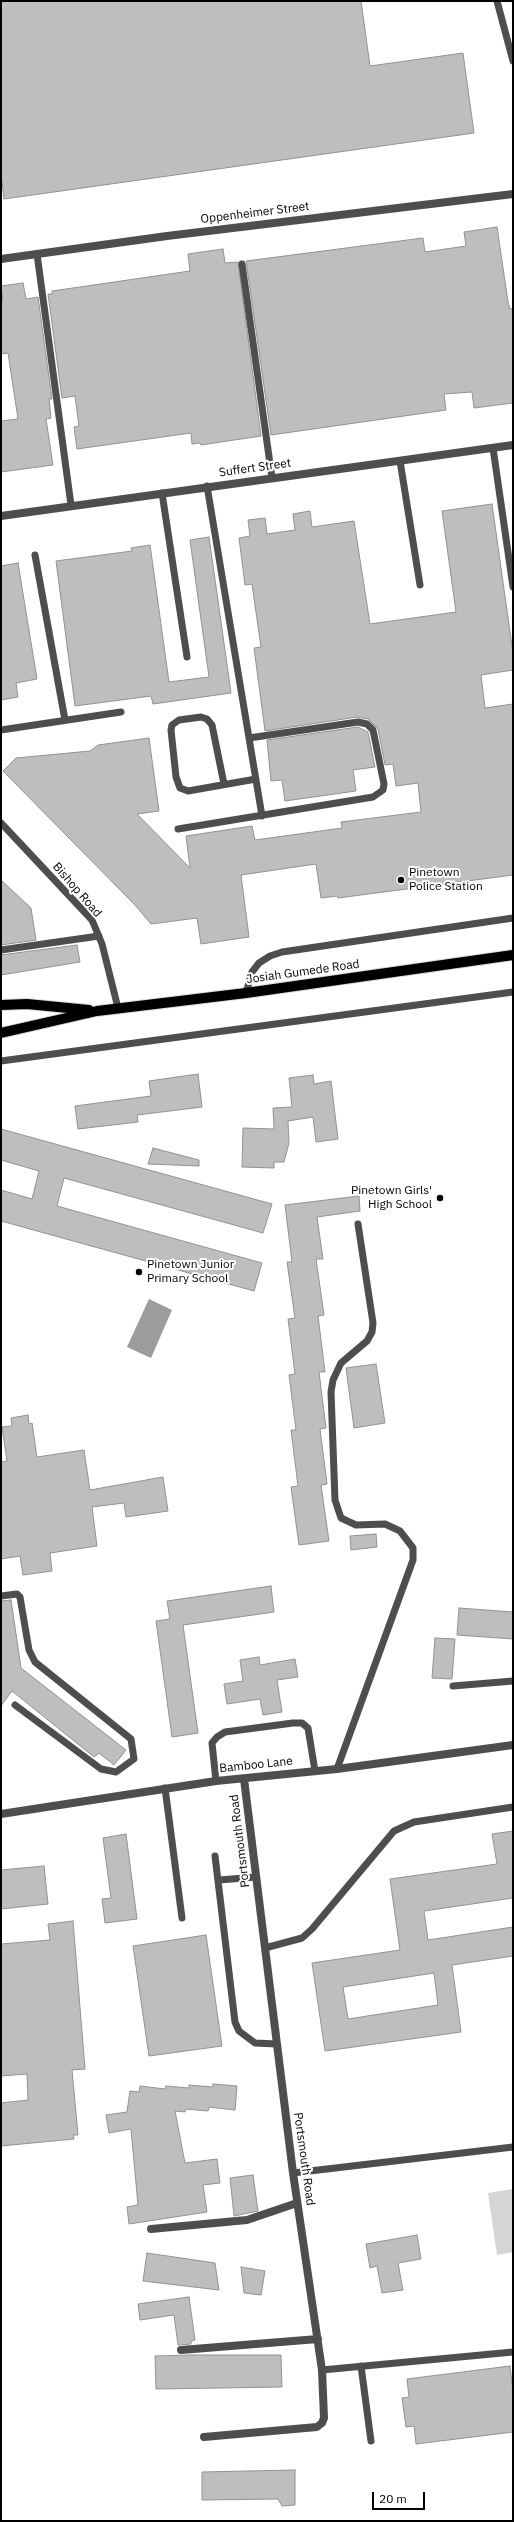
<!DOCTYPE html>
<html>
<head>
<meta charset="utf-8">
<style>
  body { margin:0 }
  #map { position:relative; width:514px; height:2522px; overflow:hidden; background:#fff; font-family:"IBM Plex Sans",sans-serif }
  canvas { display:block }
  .frame { position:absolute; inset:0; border:2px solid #000; pointer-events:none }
  .scale { position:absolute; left:372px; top:2492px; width:53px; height:18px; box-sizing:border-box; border:2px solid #000; border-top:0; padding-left:5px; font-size:12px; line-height:14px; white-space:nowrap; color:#000; -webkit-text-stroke:3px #fff; paint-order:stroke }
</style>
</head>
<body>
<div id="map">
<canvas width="514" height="2522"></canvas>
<div class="frame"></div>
<div class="scale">20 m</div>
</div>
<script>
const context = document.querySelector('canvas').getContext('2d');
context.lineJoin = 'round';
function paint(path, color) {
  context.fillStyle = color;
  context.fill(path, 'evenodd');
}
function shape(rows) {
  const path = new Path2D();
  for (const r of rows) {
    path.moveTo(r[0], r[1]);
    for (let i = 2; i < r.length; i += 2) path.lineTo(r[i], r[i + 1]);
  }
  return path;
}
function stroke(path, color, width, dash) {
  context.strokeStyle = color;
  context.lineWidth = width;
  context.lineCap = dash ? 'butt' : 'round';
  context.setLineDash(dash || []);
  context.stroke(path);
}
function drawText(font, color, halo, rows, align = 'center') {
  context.font = font + ' "IBM Plex Sans",sans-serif';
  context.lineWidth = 4;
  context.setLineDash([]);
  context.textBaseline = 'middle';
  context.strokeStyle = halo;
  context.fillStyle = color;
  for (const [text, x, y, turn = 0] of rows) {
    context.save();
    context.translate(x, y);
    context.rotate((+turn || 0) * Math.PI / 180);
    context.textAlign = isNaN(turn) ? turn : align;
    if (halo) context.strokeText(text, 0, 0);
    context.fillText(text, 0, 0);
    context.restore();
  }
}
paint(shape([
  [513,2189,513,2252,497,2255,488,2193]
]), '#d5d5d5');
paint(shape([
  [149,1299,172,1310,151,1358,127,1347]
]), '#9c9c9c');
const building = shape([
  [1,1,361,1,370,66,463,53,474,133,4,199,1,174,1,1],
  [497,227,508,302,510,309,513,308,513,403,474,408,472,392,444,394,446,410,271,435,246,261,423,238,425,252,466,246,464,232,497,227],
  [223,249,225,263,238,262,261,436,201,445,200,443,192,444,191,433,77,449,74,427,79,426,75,396,62,398,48,294,52,294,52,291,190,271,188,254,223,249],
  [23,283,26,299,38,297,52,399,49,399,51,418,46,419,53,465,1,472,1,421,18,419,8,353,1,354,1,303,3,302,1,286,23,283],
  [492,504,513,653,513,670,481,675,485,708,513,704,513,875,338,898,337,896,321,898,316,864,241,875,249,937,201,944,197,918,151,924,135,905,3,771,16,758,90,751,98,745,149,738,159,811,137,814,190,868,186,836,252,826,255,840,342,828,341,822,421,812,418,783,396,786,393,764,385,765,378,729,368,719,357,717,265,731,254,648,261,647,252,584,245,585,239,538,250,536,248,520,265,518,267,534,295,530,293,514,310,511,312,527,354,521,370,624,456,612,442,511,492,504],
  [209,537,231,693,153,704,151,696,75,706,56,561,132,551,131,548,150,545,169,682,209,677,190,540,209,537],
  [18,563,37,679,16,683,18,697,1,700,1,566,18,563],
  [358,727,368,732,375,767,353,770,356,791,285,801,282,780,271,781,267,740,358,727],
  [1,880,31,908,36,940,1,945,1,880],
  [77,945,80,962,1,975,1,955,77,945],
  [198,1074,202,1107,137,1115,138,1122,78,1129,75,1106,151,1096,149,1081,198,1074],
  [313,1075,314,1084,331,1081,338,1139,316,1142,313,1117,288,1121,289,1143,284,1162,274,1162,274,1168,242,1167,243,1128,274,1129,273,1108,292,1107,289,1078,313,1075],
  [1,1129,272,1204,263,1233,64,1178,57,1206,262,1263,254,1291,1,1221,1,1190,32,1199,39,1171,1,1160,1,1129],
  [153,1148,199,1160,199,1166,148,1164,153,1148],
  [359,1196,360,1211,317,1217,323,1259,316,1259,324,1315,318,1316,325,1372,319,1372,326,1428,320,1429,327,1484,321,1485,329,1541,299,1545,291,1487,298,1486,291,1430,296,1430,289,1375,295,1374,288,1319,295,1318,287,1262,292,1262,285,1205,359,1196],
  [376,1364,385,1423,354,1428,346,1368,376,1364],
  [28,1415,29,1424,32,1423,37,1457,84,1450,90,1490,163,1477,168,1511,126,1517,124,1503,92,1507,97,1546,50,1553,52,1571,23,1575,20,1556,1,1559,1,1462,7,1461,2,1427,12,1426,11,1418,28,1415],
  [376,1534,377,1547,351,1550,350,1536,376,1534],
  [271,1586,274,1612,183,1625,198,1733,172,1737,156,1621,170,1619,167,1601,271,1586],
  [11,1600,21,1668,126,1750,114,1765,99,1753,94,1757,12,1691,1,1706,1,1601,11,1600],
  [459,1608,513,1612,513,1639,457,1635,459,1608],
  [435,1638,455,1639,452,1679,432,1678,435,1638],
  [259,1657,260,1665,295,1659,298,1677,277,1680,282,1712,263,1715,260,1699,227,1704,224,1684,243,1681,240,1660,259,1657],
  [513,1831,513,1898,424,1911,428,1940,513,1927,513,1956,452,1965,461,2032,325,2051,312,1963,400,1950,390,1879,497,1864,492,1834,513,1831],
  [434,1973,438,2005,348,2019,343,1987,434,1973],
  [126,1834,137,1919,105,1923,102,1899,111,1898,103,1838,126,1834],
  [44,1866,48,1904,1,1909,1,1870,44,1866],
  [73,1921,85,2069,72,2070,78,2135,73,2135,74,2139,1,2146,1,2103,28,2100,27,2074,1,2076,1,1944,50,1940,48,1924,73,1921],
  [206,1935,222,2046,149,2056,133,1946,206,1935],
  [213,2084,237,2086,235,2110,209,2107,208,2111,186,2109,185,2112,175,2111,185,2163,217,2159,220,2183,203,2185,207,2212,129,2224,127,2207,138,2205,131,2129,109,2133,106,2115,127,2112,130,2091,139,2092,140,2086,165,2089,166,2086,189,2088,189,2085,213,2087,213,2084],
  [253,2175,258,2211,234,2216,230,2178,253,2175],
  [417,2235,421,2259,398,2263,403,2290,382,2293,377,2266,370,2268,366,2244,417,2235],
  [147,2253,215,2263,219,2290,143,2281,147,2253],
  [241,2267,265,2271,261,2295,244,2293,241,2267],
  [189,2297,195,2340,191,2341,191,2344,178,2345,174,2315,140,2320,138,2304,189,2297],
  [192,2355,281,2355,282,2387,156,2389,155,2356,192,2355],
  [510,2366,513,2392,513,2432,416,2444,414,2426,406,2427,402,2398,409,2397,407,2379,510,2366],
  [295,2470,295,2505,282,2506,278,2499,202,2500,202,2472,295,2470]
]);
paint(building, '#bebebe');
stroke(building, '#929292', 1);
const primary = shape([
  [1,1005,27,1004,89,1010],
  [1,1033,97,1011,246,993,513,955]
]);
stroke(primary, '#dbdbdb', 12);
stroke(shape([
  [497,1,513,61],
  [37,254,71,505],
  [242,264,272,478],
  [493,448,513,587],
  [400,461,420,585],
  [207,486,262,816],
  [162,493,187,657],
  [35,555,65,720],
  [1,730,121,712],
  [224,784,212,725,207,719,201,717,179,720,172,725,171,730,176,777,180,788,188,791,256,779],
  [1,823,92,920,102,944,118,1008],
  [178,829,373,797,383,790,384,784,373,730,367,724,358,722,249,738],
  [1,950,99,936],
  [246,993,252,972,259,963,270,956,282,952,513,918],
  [1,1061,513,992],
  [1,1596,17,1594,20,1597,29,1650,35,1662,131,1739,134,1759,116,1772,101,1769,15,1705],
  [453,1686,513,1681],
  [337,1769,413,1560,413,1548,400,1531,385,1524,356,1525,341,1518,335,1500,331,1392,333,1380,341,1363,367,1341,372,1332,373,1323,358,1224],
  [216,1781,212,1743,217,1737,225,1732,293,1723,302,1723,308,1728,315,1771],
  [165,1788,182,1918],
  [215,1856,235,2022,239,2031,255,2043,277,2044],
  [219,1880,256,1877],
  [265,1948,302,1938,312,1929,394,1831,414,1822,513,1807],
  [293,2173,513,2147],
  [361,2366,371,2441],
  [322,2370,513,2352]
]), '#4e4e4e', 7);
stroke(shape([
  [1,259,167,236,513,194],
  [1,516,513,445],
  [1,1814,216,1781,337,1769,513,1745],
  [151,2229,247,2220,297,2203],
  [181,2350,318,2339],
  [204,2437,317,2427,322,2423,324,2418,322,2370,293,2173,244,1779]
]), '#4e4e4e', 8);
stroke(primary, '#000', 10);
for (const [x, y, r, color] of [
  [401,880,4,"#000"],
  [440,1198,4,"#000"],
  [139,1272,4,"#000"]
]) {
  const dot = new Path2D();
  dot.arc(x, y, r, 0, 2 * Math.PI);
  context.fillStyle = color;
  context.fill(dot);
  stroke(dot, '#fff', 1.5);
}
drawText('12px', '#000', '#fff', [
  ["Oppenheimer Street",255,213,-7],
  ["Suffert Street",255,468,-8],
  ["Bishop Road",77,890,49],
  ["Josiah Gumede Road",303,972,-8],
  ["Bamboo Lane",256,1765,-6],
  ["Portsmouth Road",240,1841,-97],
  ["Portsmouth Road",304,2159,82]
]);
drawText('12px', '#000', '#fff', [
  ["Pinetown",409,873],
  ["Police Station",409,887],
  ["Pinetown Girls'",432,1191,"right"],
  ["High School",432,1205,"right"],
  ["Pinetown Junior",147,1265],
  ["Primary School",147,1279]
], 'left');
</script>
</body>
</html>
